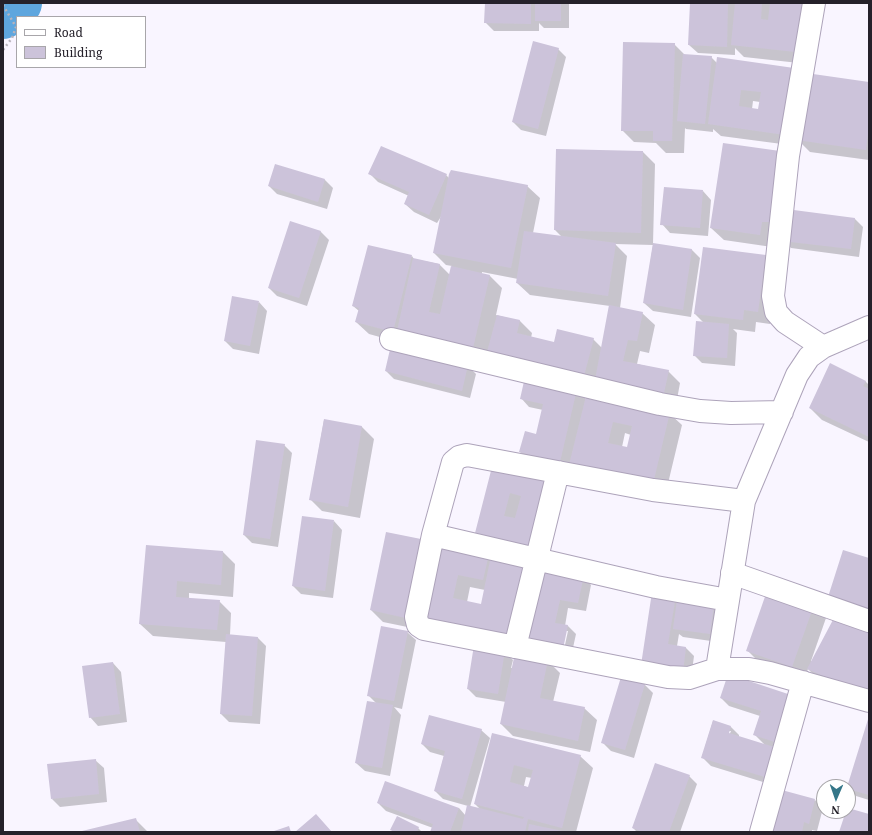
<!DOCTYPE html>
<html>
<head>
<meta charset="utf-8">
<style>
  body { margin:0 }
  #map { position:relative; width:872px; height:835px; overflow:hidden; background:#f9f5ff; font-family:"Noto Serif",serif }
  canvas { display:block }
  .frame { position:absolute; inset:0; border:4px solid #25212a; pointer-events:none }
  .legend { position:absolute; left:16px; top:16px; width:130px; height:52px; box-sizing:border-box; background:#fff; border:1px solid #a8a6aa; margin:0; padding:5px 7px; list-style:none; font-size:12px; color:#25212a }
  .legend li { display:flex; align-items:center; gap:8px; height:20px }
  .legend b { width:20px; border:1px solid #a8a6aa }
  .north { position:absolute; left:816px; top:779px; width:40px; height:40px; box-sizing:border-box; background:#fff; border:1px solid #a8a6aa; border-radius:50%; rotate:182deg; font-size:11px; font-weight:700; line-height:16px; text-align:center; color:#25212a }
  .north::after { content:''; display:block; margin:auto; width:14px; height:18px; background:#357789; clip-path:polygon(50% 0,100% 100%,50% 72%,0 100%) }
</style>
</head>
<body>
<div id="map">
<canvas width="872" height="835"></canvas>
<div class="frame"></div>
<ul class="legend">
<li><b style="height:5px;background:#fff"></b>Road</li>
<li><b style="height:11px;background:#ccc3da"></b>Building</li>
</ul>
<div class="north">N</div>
</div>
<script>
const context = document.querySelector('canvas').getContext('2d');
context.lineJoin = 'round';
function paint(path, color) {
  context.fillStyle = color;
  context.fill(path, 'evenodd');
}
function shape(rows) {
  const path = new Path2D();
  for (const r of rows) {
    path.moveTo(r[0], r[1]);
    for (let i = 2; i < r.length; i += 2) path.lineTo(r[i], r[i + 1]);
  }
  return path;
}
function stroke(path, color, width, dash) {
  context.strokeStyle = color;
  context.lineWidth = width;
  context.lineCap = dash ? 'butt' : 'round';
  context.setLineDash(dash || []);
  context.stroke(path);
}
paint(shape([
  [486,3,569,3,569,28,544,28,539,23,539,31,494,31,485,22],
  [691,3,815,3,808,64,744,57,735,48,735,55,698,53,689,45],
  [674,44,685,55,711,57,717,63,806,81,869,83,869,160,810,152,798,140,797,146,721,136,713,129,713,132,686,129,685,128,684,153,666,153,656,143,634,142,622,130],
  [753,101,760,102,759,110,752,109],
  [558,49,566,57,546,136,521,130,513,122],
  [724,144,785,210,855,219,863,227,859,257,791,248,783,240,772,247,724,240,711,228],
  [643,152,655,164,653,244,692,250,700,258,691,317,653,311,644,303,653,245,615,244,627,256,620,308,642,313,655,325,649,353,640,351,637,364,668,371,680,383,676,405,405,344,369,334,356,322,359,311,353,306,412,256,414,259,439,264,450,275,452,266,446,265,434,253,442,215,437,223,414,212,405,204,409,196,378,182,370,174,446,175,449,178,527,186,540,198,533,233,562,237,555,230],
  [482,272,518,279,517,283,530,295,610,306,602,348,593,339,554,343,531,338,532,333,520,321,496,315,502,288,490,276,482,274],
  [276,165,325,180,333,188,327,209,277,194,269,186],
  [703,191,711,200,708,236,670,233,662,224],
  [291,222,321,232,329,240,307,306,277,296,269,288],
  [765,256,777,268,770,324,756,322,755,332,733,329,737,333,735,366,702,363,694,355,704,323,695,314],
  [259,302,267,311,259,354,233,349,225,341],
  [468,366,476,374,470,398,394,379,386,371],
  [865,381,869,385,869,442,822,420,810,408],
  [577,390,586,399,669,413,682,425,665,496,529,460,520,452,537,435,543,410,529,407,521,398],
  [625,433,631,435,628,449,622,447],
  [324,420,362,427,374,439,360,518,322,511,310,499],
  [284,445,292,453,278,547,252,543,244,535],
  [494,464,552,480,565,492,546,564,487,549],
  [334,521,342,530,333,598,301,594,293,586],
  [437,544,583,576,591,585,586,611,568,608,565,626,568,626,576,634,571,657,422,630,383,622,371,610],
  [470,587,485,590,482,605,467,602],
  [566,631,568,631,563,654,561,654],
  [147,546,223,552,235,564,233,597,189,593,189,599,219,601,231,613,230,635,258,638,266,646,260,724,229,722,221,714,226,642,153,636,140,624],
  [653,593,714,606,722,614,718,642,683,637,679,634,677,646,686,648,694,656,691,679,650,673],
  [814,606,826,618,811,661,812,662,869,630,869,701,820,681,808,669,805,678,759,662,747,650],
  [407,632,416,640,402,709,394,707,401,715,390,776,365,771,356,763,376,703,369,696],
  [504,651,513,660,511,668,547,660,560,673,553,702,584,708,597,720,590,752,513,736,501,724,506,702,476,697,468,689],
  [113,663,121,672,127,722,98,726,90,717],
  [622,678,645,685,653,693,634,758,611,751,602,742],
  [790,696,783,750,772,746,782,756,772,752,763,782,711,766,702,757,713,721,731,727,739,735,739,737,765,745,754,734,760,716,729,706,721,698],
  [729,731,731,731,728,738],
  [869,718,869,800,856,796,848,788],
  [481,730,490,738,470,807,480,809,475,804,493,734,580,756,593,768,576,832,431,832,433,828,386,811,378,803,459,808,466,816,468,806,443,799,435,791,444,756,430,752,422,744],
  [526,777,532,778,529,788,524,786],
  [95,760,104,768,107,802,60,807,52,799],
  [689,776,697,784,680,832,637,832,633,828],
  [815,800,823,808,817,831,812,830,812,832,767,832],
  [398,817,418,828,422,832,394,832,391,829],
  [135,819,148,832,84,832]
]), '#0003');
stroke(shape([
  [3,15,18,3]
]), '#5ea6de', 48);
paint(shape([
  [485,3,531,3,531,24,484,23],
  [535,3,561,3,561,21,535,21],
  [690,3,728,3,727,47,688,45],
  [735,3,762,3,761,19,768,20,770,3,802,3,796,52,731,45],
  [533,41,559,48,538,129,512,122],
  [623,42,675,43,672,141,653,141,653,131,621,131],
  [683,54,712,56,705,124,677,121],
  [717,57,794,68,785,135,708,124],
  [741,90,761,92,758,109,739,106],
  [806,73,869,82,869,126,866,150,797,140],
  [723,143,780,151,769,222,762,222,760,235,710,228],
  [381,146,447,174,429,215,404,204,409,192,368,174],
  [556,149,643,151,641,233,554,230],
  [275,164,325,179,318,202,268,186],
  [451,170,528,185,511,268,433,253,449,174],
  [664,187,703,190,700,228,660,225],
  [786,209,855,218,851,249,782,241],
  [290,221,321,231,299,298,268,288],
  [524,231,616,243,608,296,516,283],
  [653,243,692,249,683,310,643,303],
  [368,245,412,255,393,332,355,322,359,308,352,306],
  [703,247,766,255,758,312,744,310,743,320,694,314],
  [413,258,440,264,429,312,440,314,451,266,490,275,473,348,397,331],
  [232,296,259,301,250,346,224,341],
  [609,305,643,312,637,341,628,340,623,361,669,370,664,393,595,380],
  [497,315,520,320,517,333,554,342,557,329,594,338,584,376,487,352],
  [696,321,729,324,727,358,693,356],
  [391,345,468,365,462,391,385,371],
  [830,363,866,381,863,386,869,389,869,437,809,408],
  [525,377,577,389,560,462,519,452,525,431,536,434,543,404,520,399],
  [587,392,670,412,653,484,569,465],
  [613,422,632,426,627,447,608,443],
  [324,419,362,426,348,507,309,500],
  [256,440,285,444,270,539,243,535],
  [493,463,553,479,534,553,474,537],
  [510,493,521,496,515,518,504,516],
  [302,516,334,520,325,591,292,586],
  [386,532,426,540,410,619,370,610],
  [436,543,489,554,483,580,458,575,453,598,481,604,491,556,528,564,513,638,421,619],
  [146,545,223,551,221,585,177,581,176,597,220,600,217,630,139,624],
  [843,550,869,558,869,610,828,597],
  [537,566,584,575,578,603,560,600,555,623,568,625,563,649,522,640],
  [768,588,814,605,792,667,746,651],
  [652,592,676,595,668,644,686,647,683,672,641,665],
  [677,600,714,605,710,634,673,629],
  [835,616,869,629,869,686,866,694,807,669],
  [381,626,408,631,394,701,367,696],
  [226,634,258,637,252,716,220,714],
  [474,645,505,650,498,694,467,689],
  [515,653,548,660,540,698,585,707,578,741,500,724],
  [113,662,120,714,89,718,82,666],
  [728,674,791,695,775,742,753,735,761,711,720,698],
  [621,677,645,684,625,750,601,743],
  [367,701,393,705,382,768,355,763],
  [429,715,482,729,462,799,434,791,445,751,421,744],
  [869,716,869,795,848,789,847,787],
  [713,720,731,726,729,733,774,747,765,777,701,758],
  [492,733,581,755,562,828,528,819,525,832,461,832,467,805,523,819,524,817,474,804],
  [514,765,533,770,528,787,510,782],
  [96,759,99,794,51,799,47,764],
  [655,763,690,775,669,832,643,832,632,828],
  [385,781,459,808,450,832,430,832,433,824,377,803],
  [778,789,815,799,809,824,804,822,802,832,766,832],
  [848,808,869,814,869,827,868,832,839,832,846,811,848,811],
  [316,814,332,832,295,832],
  [397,816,419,827,417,832,395,832,390,830],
  [136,818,140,832,82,832,82,831],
  [529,824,562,831,562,832,528,832],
  [289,826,291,832,271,832]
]), '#ccc3da');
const street = shape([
  [814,3,788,156,773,296,776,312,785,322,823,347],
  [391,339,660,404,700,411,731,413,782,412],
  [744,501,653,490,467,455,459,457,453,462,433,535,416,617,418,625,424,629,668,677,689,678,717,669,749,669,770,673,869,701],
  [433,535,656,587,728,600],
  [732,573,869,621],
  [515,647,558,472],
  [717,669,744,501,797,375,809,357,823,347,869,327],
  [761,832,803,682]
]);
stroke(street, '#ada3ba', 24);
stroke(shape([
  [3,5,16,27,12,38,3,50]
]), '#b7b3bc', 2.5, [2, 3]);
stroke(street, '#fff', 22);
</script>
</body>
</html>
